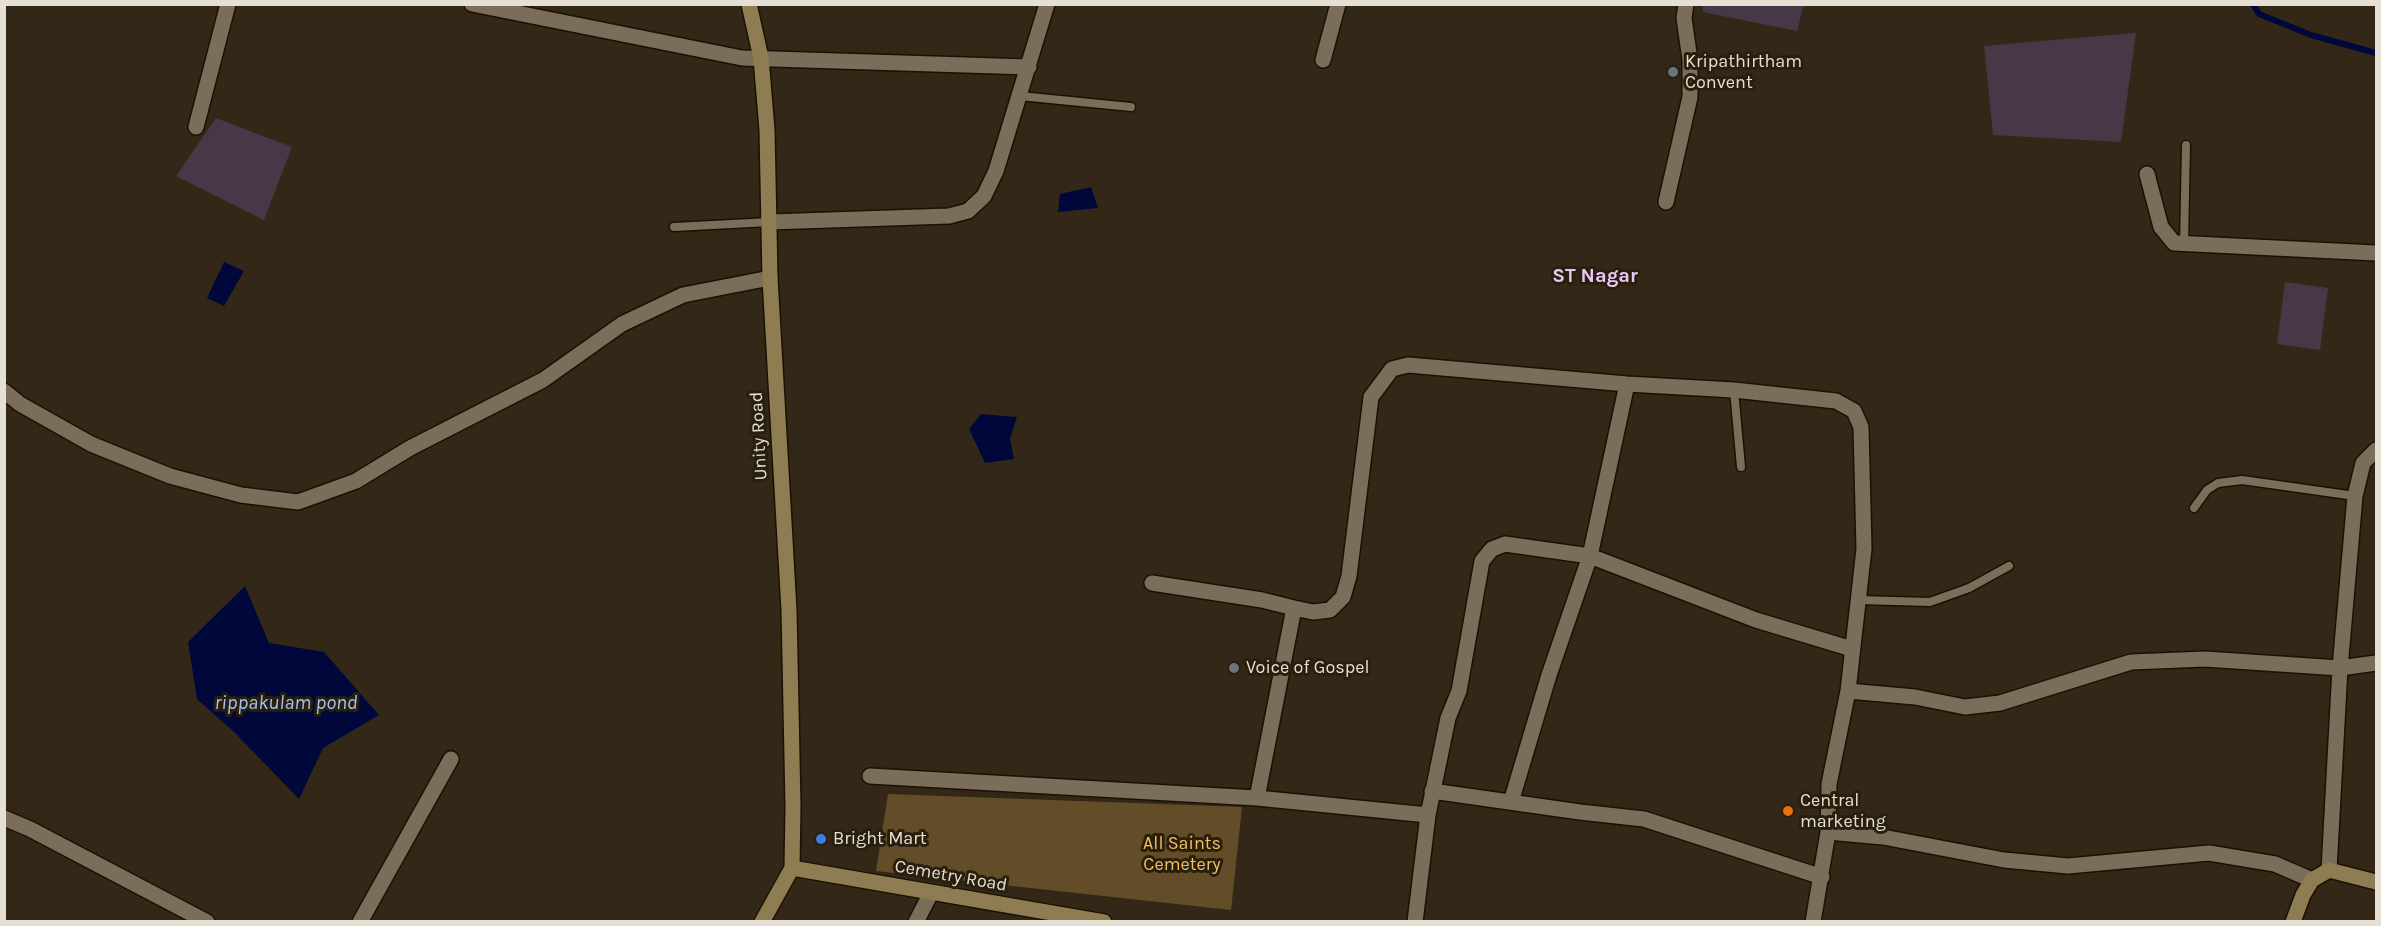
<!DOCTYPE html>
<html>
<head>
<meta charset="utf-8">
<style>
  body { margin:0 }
  #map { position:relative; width:2381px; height:926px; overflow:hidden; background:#332817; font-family:Karla,sans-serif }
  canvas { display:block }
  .frame { position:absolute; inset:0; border:6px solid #e6dfd4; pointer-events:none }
</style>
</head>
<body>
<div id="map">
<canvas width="2381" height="926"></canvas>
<div class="frame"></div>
</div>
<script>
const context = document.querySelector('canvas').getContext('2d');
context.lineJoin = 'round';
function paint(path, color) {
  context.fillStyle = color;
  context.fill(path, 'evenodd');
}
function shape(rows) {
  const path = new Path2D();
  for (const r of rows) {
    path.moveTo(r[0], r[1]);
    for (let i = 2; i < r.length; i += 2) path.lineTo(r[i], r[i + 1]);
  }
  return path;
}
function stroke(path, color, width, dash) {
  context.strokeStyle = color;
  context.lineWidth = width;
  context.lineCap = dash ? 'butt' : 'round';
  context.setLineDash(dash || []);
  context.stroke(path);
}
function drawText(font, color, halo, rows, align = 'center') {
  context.font = font + ' Karla,sans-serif';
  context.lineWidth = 6;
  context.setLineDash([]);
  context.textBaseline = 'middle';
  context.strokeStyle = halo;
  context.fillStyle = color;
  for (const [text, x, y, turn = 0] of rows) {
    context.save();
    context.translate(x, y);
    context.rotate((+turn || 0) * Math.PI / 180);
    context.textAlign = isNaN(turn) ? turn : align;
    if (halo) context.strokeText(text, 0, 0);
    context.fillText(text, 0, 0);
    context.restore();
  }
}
paint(shape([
  [888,794,1242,807,1231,910,876,871]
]), '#634d29');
paint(shape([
  [1091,187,1098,208,1058,212,1060,194],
  [224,262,244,271,224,306,207,298],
  [981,414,1017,417,1010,439,1014,459,985,463,969,429],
  [245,586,269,643,324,652,379,715,323,748,299,799,235,733,197,699,188,642]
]), '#00083b');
stroke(shape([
  [2253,4,2259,14,2311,35,2376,53]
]), '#00083b', 6);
paint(shape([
  [1703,4,1804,4,1797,31,1703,12],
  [2136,33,2121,142,1993,135,1984,46],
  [216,118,292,147,264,220,176,176],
  [2285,282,2328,288,2320,350,2277,344]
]), '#473848');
const lane = shape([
  [1020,96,1131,107],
  [674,227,770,222],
  [2184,244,2186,145],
  [1734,390,1741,467],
  [2194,508,2207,490,2218,483,2242,480,2355,496],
  [1859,600,1930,602,1969,588,2009,566]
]);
const street = shape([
  [472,4,742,58,1029,67],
  [1323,60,1338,4],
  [196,127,228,4],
  [2147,174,2161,227,2174,243,2376,253],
  [1666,202,1690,97,1690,60,1684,18,1686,4],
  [770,222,949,216,968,211,984,196,996,171,1047,4],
  [4,391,20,404,91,444,170,476,241,495,298,502,356,481,410,448,543,380,622,324,683,295,770,278],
  [1152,583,1262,600,1294,608,1257,798,1428,815,1415,922],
  [1294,608,1313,612,1330,610,1343,597,1349,576,1371,397,1392,369,1408,365,1627,384,1734,390,1836,401,1854,411,1861,427,1864,549,1848,691,1829,784,1828,832,1813,922],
  [1848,691,1915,697,1965,707,2000,703,2131,662,2205,659,2340,668,2376,663],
  [870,776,1257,798],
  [1432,791,1580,812,1644,819,1822,877],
  [1511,802,1549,675,1590,556,1756,620,1852,649],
  [1428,815,1448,718,1459,691,1482,561,1492,549,1505,544,1590,556,1627,384],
  [4,818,30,829,207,922],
  [1828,832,1883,837,2004,860,2068,866,2209,853,2275,864,2312,880],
  [2329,870,2340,668,2355,496,2363,463,2376,450],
  [360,922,451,759],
  [916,922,931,893]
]);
const secondary = shape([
  [749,4,761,58,767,130,770,278,789,610,793,806,792,868,762,922],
  [792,868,1104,922],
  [2293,922,2303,895,2312,880,2329,870,2376,882]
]);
stroke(lane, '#1b1102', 11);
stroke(street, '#1b1102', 18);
stroke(secondary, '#1b1102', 18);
stroke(lane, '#7a6d59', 8);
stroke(street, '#7a6d59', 15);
stroke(secondary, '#8e7c52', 15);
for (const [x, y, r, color] of [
  [1673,72,6,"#6b7280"],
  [1234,668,6,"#6b7280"],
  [1788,811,6,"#e8710a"],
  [821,839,6,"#3f7fe0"]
]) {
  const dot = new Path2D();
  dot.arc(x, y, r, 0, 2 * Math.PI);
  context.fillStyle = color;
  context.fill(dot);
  stroke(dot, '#291f0d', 2);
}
drawText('18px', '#e6dfd4', '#291f0d', [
  ["Kripathirtham",1685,62],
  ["Convent",1685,83],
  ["Voice of Gospel",1246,668],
  ["Central",1800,801],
  ["marketing",1800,822],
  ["Bright Mart",833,839]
], 'left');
drawText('18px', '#e6dfd4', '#291f0d', [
  ["Unity Road",759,436,-93],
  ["Cemetry Road",951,876,10]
]);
drawText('18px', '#f7bf62', '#291f0d', [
  ["All Saints",1182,844],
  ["Cemetery",1182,865]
]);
drawText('bold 20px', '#eac5f9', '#291f0d', [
  ["ST Nagar",1595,276]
]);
drawText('italic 20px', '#a7c1f3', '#291f0d', [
  ["rippakulam pond",286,703]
]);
</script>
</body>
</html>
